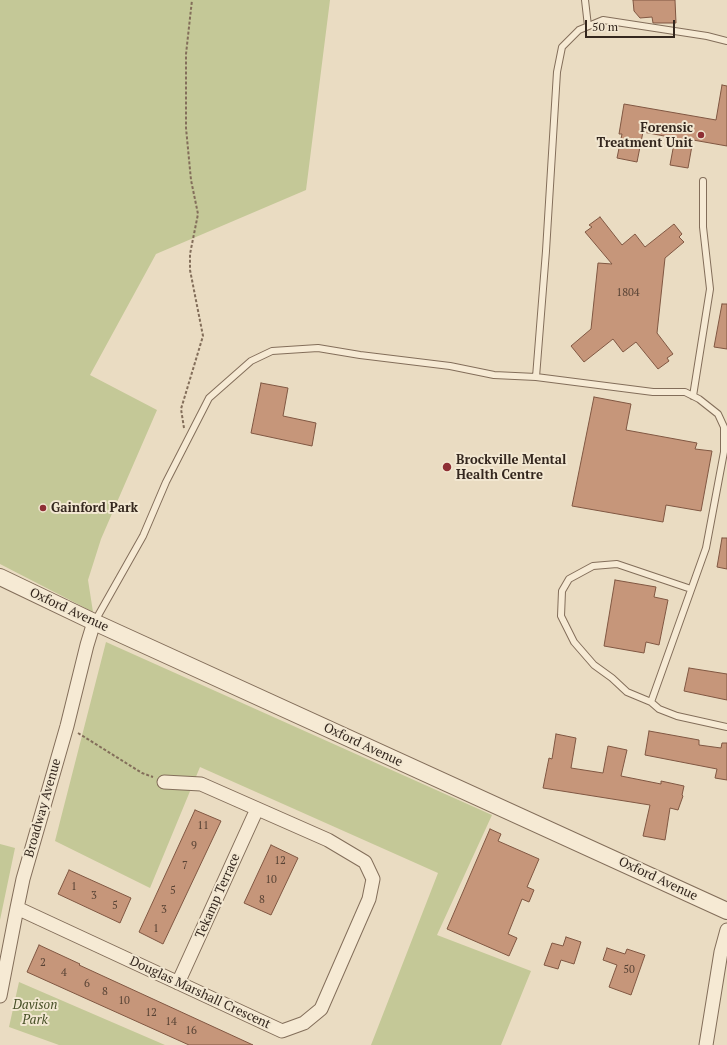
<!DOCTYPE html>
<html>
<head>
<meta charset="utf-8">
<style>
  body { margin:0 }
  #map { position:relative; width:727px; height:1045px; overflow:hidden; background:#eadcc2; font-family:"PT Serif",serif }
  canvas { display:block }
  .scale { position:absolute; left:585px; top:20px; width:90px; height:18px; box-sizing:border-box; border:2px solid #34271e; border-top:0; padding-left:5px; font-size:12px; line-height:14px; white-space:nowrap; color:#34271e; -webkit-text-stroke:3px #f2e7d1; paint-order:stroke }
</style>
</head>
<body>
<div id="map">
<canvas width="727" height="1045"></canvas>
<div class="scale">50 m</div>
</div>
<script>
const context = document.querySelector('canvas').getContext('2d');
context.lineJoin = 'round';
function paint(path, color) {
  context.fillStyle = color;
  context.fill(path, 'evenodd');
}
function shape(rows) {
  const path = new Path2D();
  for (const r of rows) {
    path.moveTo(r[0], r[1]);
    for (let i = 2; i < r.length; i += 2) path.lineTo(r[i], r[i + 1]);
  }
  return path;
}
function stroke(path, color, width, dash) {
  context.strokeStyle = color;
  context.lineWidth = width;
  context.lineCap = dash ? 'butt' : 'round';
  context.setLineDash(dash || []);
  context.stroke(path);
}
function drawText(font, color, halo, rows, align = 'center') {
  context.font = font + ' "PT Serif",serif';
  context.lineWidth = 4;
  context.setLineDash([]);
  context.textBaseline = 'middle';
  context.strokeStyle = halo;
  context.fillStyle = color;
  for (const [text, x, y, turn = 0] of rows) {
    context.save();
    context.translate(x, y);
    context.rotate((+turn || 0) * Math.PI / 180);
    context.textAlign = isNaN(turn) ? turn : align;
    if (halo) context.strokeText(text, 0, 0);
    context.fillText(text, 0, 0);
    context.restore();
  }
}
paint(shape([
  [0,0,330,0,306,190,156,254,90,375,157,410,101,539,88,580,93,612,0,564],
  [106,642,492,815,437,935,531,971,501,1045,371,1045,438,873,200,767,150,888,55,841],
  [0,844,15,848,0,920],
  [19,982,165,1045,59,1045,9,1027]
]), '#c4c897');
const building = shape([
  [633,0,675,0,676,23,653,23,652,17,640,18,634,11,633,0],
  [722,85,727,86,727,146,693,140,688,168,670,165,675,138,643,132,637,162,617,158,622,134,619,134,624,104,716,120,722,85],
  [600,217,622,245,635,234,645,247,674,224,682,234,679,237,684,242,665,258,657,333,673,354,667,358,669,361,658,369,636,342,623,352,613,339,584,362,571,346,591,329,598,263,612,264,585,232,592,227,589,225,600,217],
  [722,304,727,304,727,349,714,347,722,304],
  [261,383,288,388,283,416,316,423,312,446,251,433,261,383],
  [594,397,631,404,626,430,697,443,695,449,712,451,701,511,666,505,663,522,572,506,594,397],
  [722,538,727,538,727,569,717,567,722,538],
  [615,580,656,587,654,597,668,600,659,645,646,642,644,653,604,646,615,580],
  [689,668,727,674,727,700,684,691,689,668],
  [649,731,699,740,699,745,721,748,722,743,727,743,727,780,715,778,717,769,645,755,649,731],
  [556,734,576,738,571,768,603,773,608,746,627,750,621,776,661,784,661,781,684,786,682,795,683,796,678,810,670,808,665,840,643,836,650,805,543,788,549,758,552,759,556,734],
  [195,810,221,821,163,944,139,932,195,810],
  [490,829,501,834,498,841,539,859,527,887,534,890,529,902,522,899,508,934,517,938,509,956,447,929,490,829],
  [271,845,298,858,271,915,244,903,271,845],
  [69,870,131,898,120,923,58,894,69,870],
  [566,937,581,942,574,964,561,960,558,969,544,965,552,943,563,946,566,937],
  [39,945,80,964,79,965,253,1045,189,1045,27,972,39,945],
  [607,948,625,954,627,949,645,955,631,995,609,987,617,965,603,960,607,948]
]);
paint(building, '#c6967a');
stroke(building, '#805742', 1);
const service = shape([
  [585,0,588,26],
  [536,377,546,251,557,72,562,47,579,30,603,20,707,36,727,41],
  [693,396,710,289,703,227,703,181],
  [95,621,143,536,166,482,209,398,251,361,272,351,318,348,360,355,450,366,494,375,536,377,653,392,685,392,699,399,718,414,724,427,724,452,706,548,651,702,659,709,677,716,727,727],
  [651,702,627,692,612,678,594,665,574,642,561,616,562,591,569,579,593,566,617,564,691,589]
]);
const minor = shape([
  [17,908,282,1031,304,1023,321,1009,369,899,373,879,365,862,328,840,201,784,164,782],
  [178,983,257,809],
  [0,996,17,908,23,879,67,726,87,645,94,622],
  [706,1045,721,952,727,930]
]);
const tertiary = shape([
  [0,577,94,622,727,911]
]);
stroke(service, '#836e5a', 8);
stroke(minor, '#836e5a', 15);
stroke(tertiary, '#836e5a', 18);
stroke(shape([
  [184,428,181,409,203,336,190,270,190,254,198,214,191,180,186,128,186,54,192,0],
  [78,733,142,773,153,777]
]), '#836e5a', 2, [3, 2]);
stroke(service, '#f6ead4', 6);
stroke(minor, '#f6ead4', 13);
stroke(tertiary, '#f6ead4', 16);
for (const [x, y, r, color] of [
  [701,135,4,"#8e2f34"],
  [447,467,5,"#8e2f34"],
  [43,508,4,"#8e2f34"]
]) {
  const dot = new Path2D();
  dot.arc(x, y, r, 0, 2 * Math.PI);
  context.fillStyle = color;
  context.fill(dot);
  stroke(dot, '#f2e7d1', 1.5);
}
drawText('11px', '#584335', null, [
  ["1804",628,293],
  ["11",203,826],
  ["9",194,846],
  ["12",280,861],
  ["7",185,866],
  ["10",271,880],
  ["1",74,887],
  ["5",173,891],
  ["3",94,896],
  ["8",262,900],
  ["5",115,906],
  ["3",164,910],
  ["1",156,929],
  ["2",43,963],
  ["50",629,970],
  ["4",64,973],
  ["6",87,984],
  ["8",105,992],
  ["10",124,1001],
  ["12",151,1013],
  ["14",171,1022],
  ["16",191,1031]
]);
drawText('bold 13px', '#34271e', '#f2e7d1', [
  ["Forensic",693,128,"right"],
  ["Treatment Unit",693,143,"right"],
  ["Brockville Mental",456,460],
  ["Health Centre",456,475],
  ["Gainford Park",51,508]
], 'left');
drawText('13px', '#34271e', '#f2e7d1', [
  ["Oxford Avenue",69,610,25],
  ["Oxford Avenue",363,745,25],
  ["Broadway Avenue",43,808,-74],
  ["Oxford Avenue",658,879,25],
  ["Tekamp Terrace",218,896,-66],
  ["Douglas Marshall Crescent",200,993,25]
]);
drawText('italic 13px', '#464f26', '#f2e7d1', [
  ["Davison",35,1005],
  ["Park",35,1020]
]);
</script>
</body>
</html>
